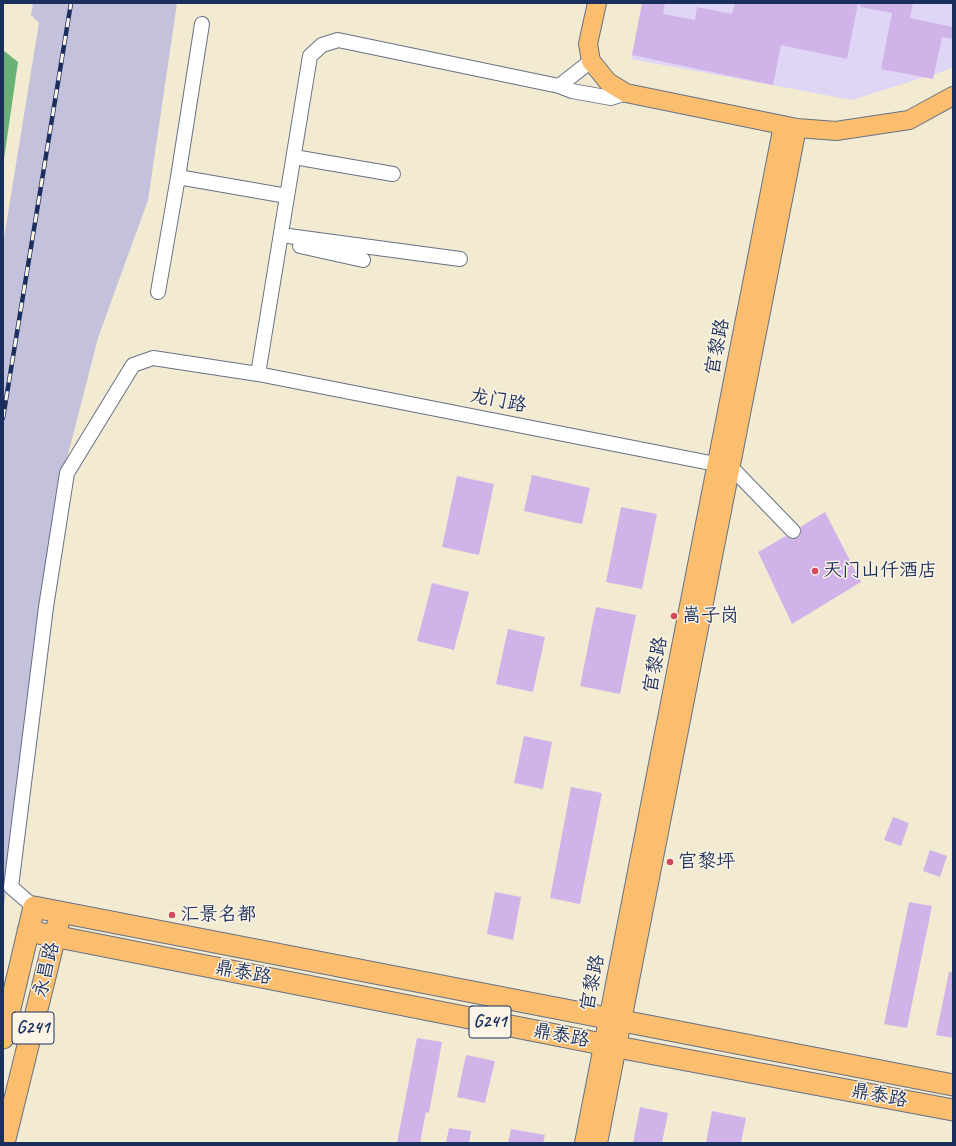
<!DOCTYPE html>
<html>
<head>
<meta charset="utf-8">
<style>
  body { margin:0 }
  #map { position:relative; width:956px; height:1146px; overflow:hidden; background:#f2ebd1; font-family:Caveat,sans-serif }
  canvas { display:block }
  .frame { position:absolute; inset:0; border:4px solid #1b2f5e; pointer-events:none }
</style>
</head>
<body>
<div id="map">
<canvas width="956" height="1146"></canvas>
<div class="frame"></div>
</div>
<script>
const context = document.querySelector('canvas').getContext('2d');
context.lineJoin = 'round';
function paint(path, color) {
  context.fillStyle = color;
  context.fill(path, 'evenodd');
}
function shape(rows) {
  const path = new Path2D();
  for (const r of rows) {
    path.moveTo(r[0], r[1]);
    for (let i = 2; i < r.length; i += 2) path.lineTo(r[i], r[i + 1]);
  }
  return path;
}
function stroke(path, color, width, dash) {
  context.strokeStyle = color;
  context.lineWidth = width;
  context.lineCap = dash ? 'butt' : 'round';
  context.setLineDash(dash || []);
  context.stroke(path);
}
function drawText(font, color, halo, rows, align = 'center') {
  context.font = font + ' Caveat,"LXGW WenKai TC",sans-serif';
  context.lineWidth = 3;
  context.setLineDash([]);
  context.textBaseline = 'middle';
  context.strokeStyle = halo;
  context.fillStyle = color;
  for (const [text, x, y, turn = 0] of rows) {
    context.save();
    context.translate(x, y);
    context.rotate((+turn || 0) * Math.PI / 180);
    context.textAlign = isNaN(turn) ? turn : align;
    if (halo) context.strokeText(text, 0, 0);
    context.fillText(text, 0, 0);
    context.restore();
  }
}
paint(shape([
  [643,3,953,3,953,65,950,69,852,100,631,59]
]), '#dfd5f5');
paint(shape([
  [33,3,177,3,148,200,98,338,63,474,3,914,3,244,39,23,31,15]
]), '#c3c1db');
paint(shape([
  [3,50,18,62,3,166]
]), '#6ab178');
paint(shape([
  [642,3,665,3,663,14,695,20,697,7,732,14,735,3,858,3,847,59,781,45,773,85,632,55],
  [861,3,913,3,910,18,953,27,953,39,942,37,933,79,881,69,892,13,860,7],
  [532,475,590,488,582,524,524,511],
  [457,476,494,484,479,555,442,547],
  [621,507,657,514,642,589,606,582],
  [825,512,861,582,792,624,758,552,786,536,791,539,799,537,801,533,800,527],
  [432,583,469,592,454,650,417,641],
  [596,607,636,615,620,694,580,686],
  [508,629,545,637,533,692,496,684],
  [524,736,552,742,543,789,514,783],
  [571,787,602,793,580,904,550,898],
  [893,817,909,823,901,846,884,840],
  [930,850,947,856,940,877,923,871],
  [495,892,521,897,513,940,487,934],
  [909,902,932,906,907,1028,884,1024],
  [949,972,953,972,953,1038,936,1035],
  [417,1038,442,1042,429,1113,426,1112,420,1143,397,1143],
  [466,1055,495,1061,485,1103,457,1097],
  [640,1107,668,1113,662,1143,633,1143],
  [712,1111,746,1118,741,1143,706,1143],
  [449,1128,471,1131,469,1143,446,1143],
  [511,1129,545,1135,543,1143,508,1143]
]), '#d0b4e9');
const minor = shape([
  [591,61,559,86,572,91,611,98,626,93],
  [294,157,393,174],
  [178,177,202,24],
  [281,235,460,259],
  [300,246,363,260],
  [158,292,178,177,287,196],
  [258,374,731,467,793,531],
  [34,907,11,887,46,607,67,473,133,365,153,358,258,374,310,56,322,45,338,40,559,86]
]);
const major = shape([
  [597,3,588,44,591,61,608,82,626,93,797,128,836,131,909,120,953,96],
  [584,1143,783,125],
  [598,1143,797,128]
]);
const highway = shape([
  [28,931,617,1047,953,1110],
  [3,1038,34,907,953,1085],
  [4,1143,58,924]
]);
stroke(minor, '#667186', 16);
stroke(major, '#667186', 20);
stroke(highway, '#667186', 23);
stroke(minor, '#fff', 14);
stroke(major, '#fabe6e', 18);
stroke(highway, '#fabe6e', 21);
const rail = shape([
  [3,418,71,3]
]);
stroke(rail, '#1b2f5e', 4.5);
stroke(rail, '#fcf5e5', 3, [9]);
for (const [x, y, r, color] of [
  [815,571,4,"#d1495b"],
  [674,616,4,"#d1495b"],
  [670,862,4,"#d1495b"],
  [172,915,4,"#d1495b"]
]) {
  const dot = new Path2D();
  dot.arc(x, y, r, 0, 2 * Math.PI);
  context.fillStyle = color;
  context.fill(dot);
  stroke(dot, '#fcf5e5', 1.5);
}
for (const [x, y, w] of [
  [490,1022,42],
  [33,1028,42]
]) {
  const box = new Path2D();
  box.roundRect(x - w / 2, y - 16, w, 32, 3);
  context.fillStyle = '#fcf5e5';
  context.fill(box);
  stroke(box, '#1b2f5e', 1);
}
drawText('bold 18px', '#1b2f5e', null, [
  ["G241",490,1022],
  ["G241",33,1028]
]);
drawText('19px', '#1b2f5e', '#fcf5e5', [
  ["官黎路",718,347,-79],
  ["龙门路",498,401,11],
  ["官黎路",656,665,-79],
  ["永昌路",47,970,-76],
  ["鼎泰路",243,973,11],
  ["官黎路",593,983,-79],
  ["鼎泰路",561,1036,11],
  ["鼎泰路",879,1096,11]
]);
drawText('19px', '#1b2f5e', '#fcf5e5', [
  ["天门山仟酒店",823,571],
  ["嵩子岗",682,616],
  ["官黎坪",678,862],
  ["汇景名都",180,915]
], 'left');
</script>
</body>
</html>
